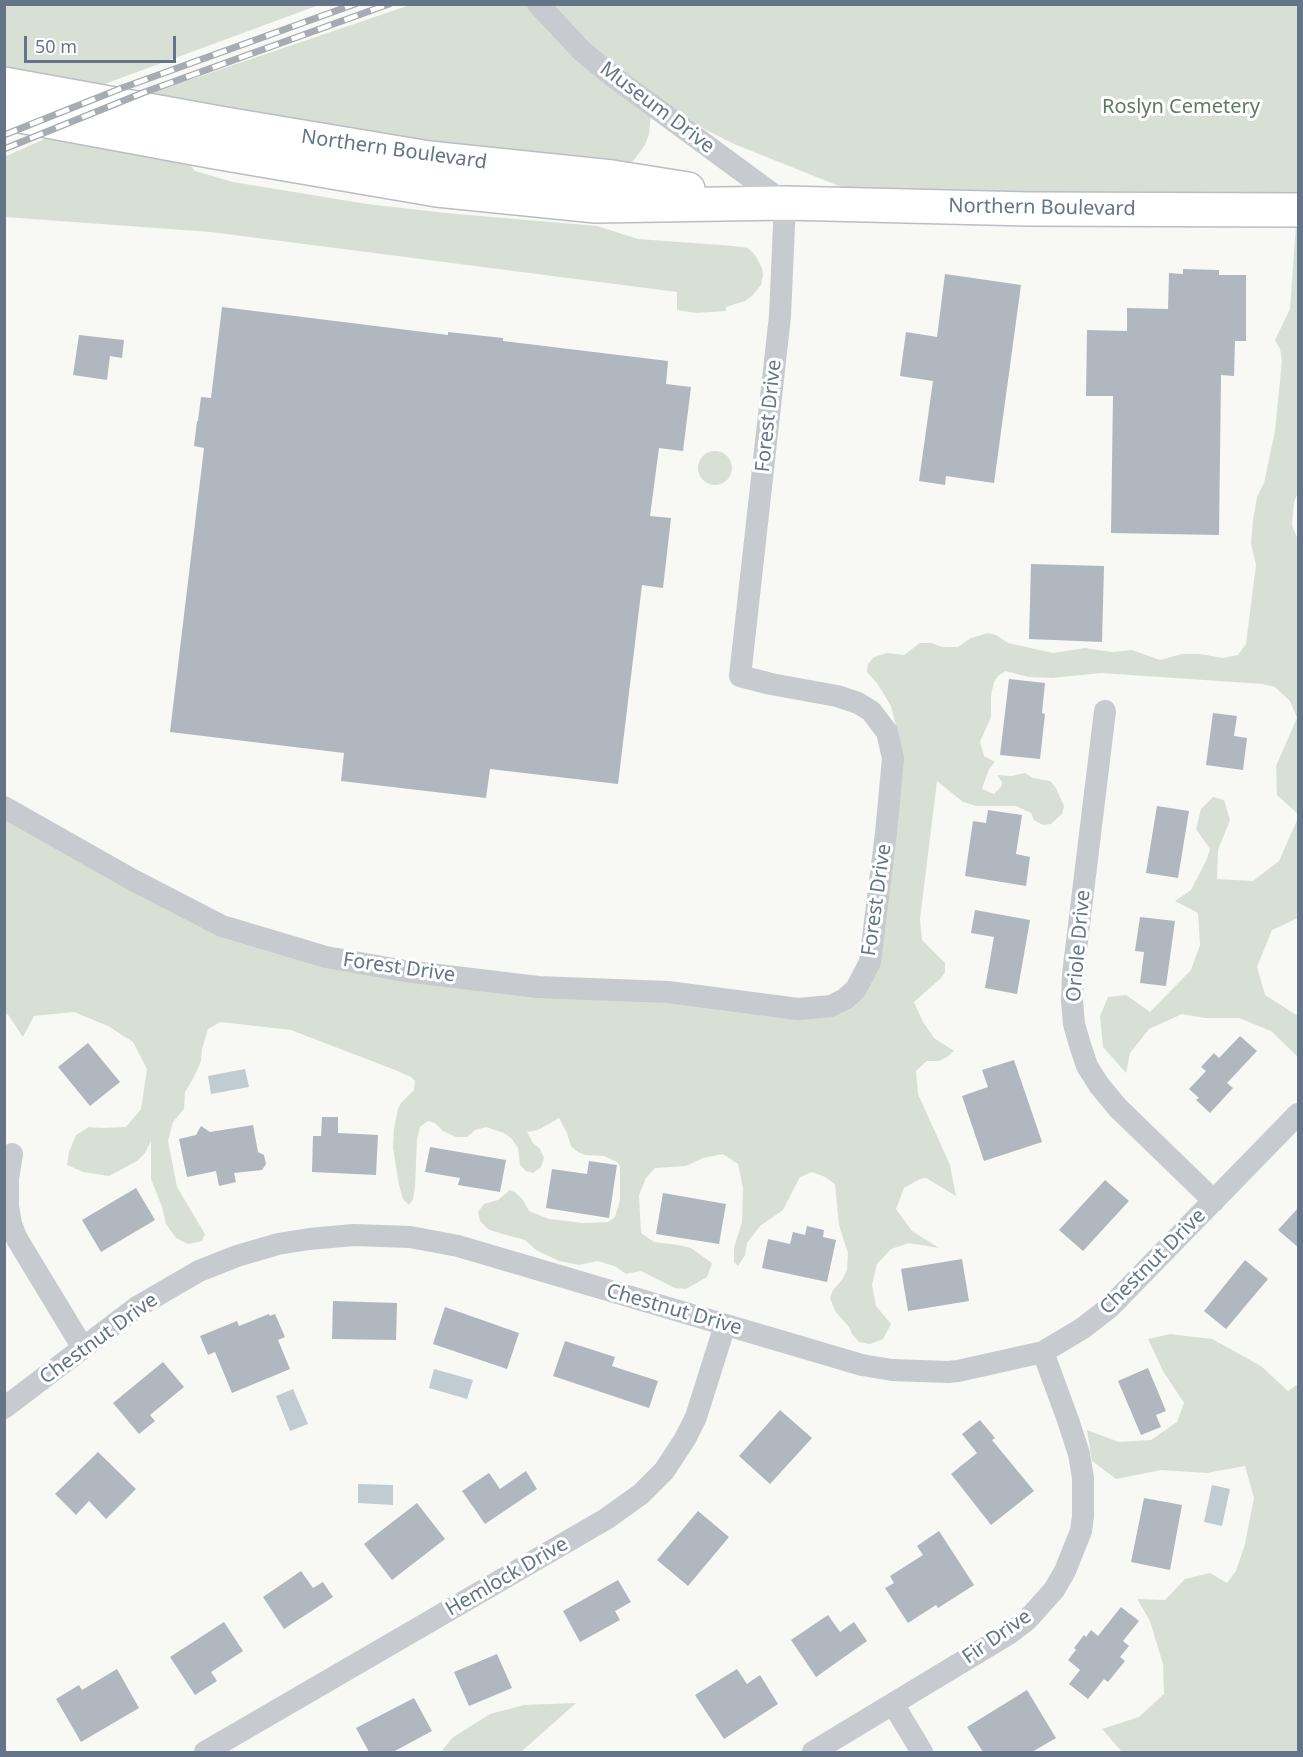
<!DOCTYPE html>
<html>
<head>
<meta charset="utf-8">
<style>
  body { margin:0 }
  #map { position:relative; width:1303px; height:1757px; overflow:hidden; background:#f8f8f5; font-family:"Noto Sans",sans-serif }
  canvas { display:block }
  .frame { position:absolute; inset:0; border:6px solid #647489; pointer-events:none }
  .scale { position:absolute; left:24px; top:36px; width:152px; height:27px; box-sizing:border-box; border:3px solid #647489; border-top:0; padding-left:8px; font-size:18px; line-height:21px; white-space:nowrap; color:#647489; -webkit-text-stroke:4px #fff; paint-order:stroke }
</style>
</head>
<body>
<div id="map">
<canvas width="1303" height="1757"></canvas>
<div class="frame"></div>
<div class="scale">50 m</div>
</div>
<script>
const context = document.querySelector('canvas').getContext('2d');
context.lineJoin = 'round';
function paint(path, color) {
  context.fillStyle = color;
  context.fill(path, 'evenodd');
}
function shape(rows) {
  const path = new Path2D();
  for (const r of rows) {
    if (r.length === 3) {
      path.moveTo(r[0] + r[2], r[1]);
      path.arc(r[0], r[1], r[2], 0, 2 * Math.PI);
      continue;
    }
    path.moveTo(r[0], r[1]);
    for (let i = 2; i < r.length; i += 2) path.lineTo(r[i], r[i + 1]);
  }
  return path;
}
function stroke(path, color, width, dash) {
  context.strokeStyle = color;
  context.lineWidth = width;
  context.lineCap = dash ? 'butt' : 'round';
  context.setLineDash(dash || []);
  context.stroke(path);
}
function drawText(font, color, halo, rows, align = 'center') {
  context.font = font + ' "Noto Sans",sans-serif';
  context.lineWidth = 6;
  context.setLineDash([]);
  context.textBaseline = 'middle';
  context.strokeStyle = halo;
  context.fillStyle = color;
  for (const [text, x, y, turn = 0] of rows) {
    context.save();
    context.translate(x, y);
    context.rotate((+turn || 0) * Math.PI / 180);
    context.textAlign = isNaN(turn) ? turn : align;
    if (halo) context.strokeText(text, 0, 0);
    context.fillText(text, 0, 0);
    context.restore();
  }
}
paint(shape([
  [4,5,319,5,72,96,5,84],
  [410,5,1298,5,1298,492,1294,502,1292,525,1298,540,1298,814,1277,795,1276,766,1297,718,1290,701,1275,687,1263,684,1101,673,1052,678,1029,677,1005,671,998,676,994,682,991,695,991,717,980,742,984,756,995,762,989,769,982,789,994,794,1001,787,1002,782,997,775,1011,776,1025,773,1033,778,1050,781,1056,788,1064,806,1062,814,1051,824,1043,825,1034,820,1031,813,1016,806,976,806,963,802,937,781,920,919,922,940,945,963,945,972,940,979,914,1002,923,1022,934,1038,954,1051,947,1057,939,1061,927,1061,916,1071,918,1094,950,1165,956,1196,926,1178,920,1179,904,1188,896,1209,912,1231,939,1248,909,1243,891,1249,877,1264,872,1285,876,1306,891,1324,883,1339,870,1344,859,1342,852,1334,849,1327,835,1311,830,1298,833,1290,842,1280,847,1270,848,1253,839,1225,835,1184,825,1177,812,1172,800,1177,783,1210,760,1226,747,1243,745,1255,738,1266,734,1262,734,1248,742,1222,743,1188,738,1164,723,1154,703,1158,686,1166,655,1168,646,1178,639,1195,641,1233,654,1242,678,1245,691,1248,712,1263,707,1277,686,1289,675,1288,641,1271,626,1274,615,1266,597,1261,579,1265,559,1261,536,1250,525,1240,489,1230,480,1221,478,1212,484,1204,498,1200,510,1190,516,1193,523,1200,529,1211,549,1219,583,1223,608,1222,615,1217,620,1200,620,1166,617,1162,604,1156,585,1155,578,1152,571,1146,567,1133,559,1118,538,1130,527,1132,533,1143,540,1149,544,1158,541,1167,533,1173,526,1171,520,1165,518,1148,511,1138,504,1133,486,1127,475,1130,467,1137,456,1137,443,1131,435,1123,428,1121,420,1127,417,1139,415,1187,413,1199,409,1205,403,1199,399,1185,393,1148,394,1128,398,1109,401,1103,414,1090,415,1081,411,1077,395,1070,291,1030,220,1022,208,1029,202,1049,201,1061,194,1077,185,1092,184,1109,173,1122,168,1141,177,1187,205,1234,202,1241,188,1244,176,1238,166,1224,162,1207,151,1179,151,1141,145,1153,137,1161,109,1176,83,1172,67,1165,69,1152,76,1135,89,1127,101,1128,126,1127,141,1109,147,1069,133,1042,108,1026,74,1012,34,1016,23,1037,9,1016,5,1012,5,807,133,880,326,957,798,1009,856,989,897,730,891,706,877,683,867,672,868,664,874,657,887,653,904,655,920,643,931,643,943,647,958,647,971,638,988,633,996,635,1008,643,1053,653,1085,648,1112,652,1132,650,1160,660,1182,654,1200,654,1223,658,1238,655,1246,644,1256,565,1251,544,1253,520,1257,497,1264,483,1275,431,1282,361,1280,349,1275,340,1290,309,1297,211,884,204,734,144,652,103,649,134,645,145,634,160,612,176,123,105,151,93],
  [74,126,173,144,195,171,233,182,367,204,446,213,597,226,638,239,734,246,748,248,755,255,762,268,763,275,761,285,752,296,745,301,726,307,726,311,696,313,677,310,677,292,211,232,5,217,4,157],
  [715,468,17],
  [1213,797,1224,800,1230,820,1218,850,1217,879,1253,881,1279,861,1298,818,1298,918,1272,930,1257,967,1265,995,1298,1016,1298,1057,1271,1031,1239,1018,1205,1018,1182,1014,1149,1029,1130,1053,1126,1073,1103,1047,1100,1016,1108,997,1126,995,1150,1012,1191,970,1200,945,1198,913,1175,901,1191,890,1206,861,1210,849,1196,829,1201,809],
  [1170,1334,1212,1339,1261,1366,1288,1391,1298,1384,1298,1752,1122,1752,1102,1729,1139,1717,1164,1694,1163,1664,1150,1621,1137,1599,1165,1600,1185,1579,1210,1573,1227,1583,1236,1571,1245,1544,1254,1498,1245,1466,1207,1473,1161,1470,1116,1479,1092,1461,1087,1430,1119,1442,1151,1440,1177,1422,1184,1403,1163,1371,1148,1339],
  [576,1703,521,1752,441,1752,452,1738,490,1714,524,1705]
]), '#d8e0d5');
paint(shape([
  [245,1069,249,1087,211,1094,208,1076],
  [434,1369,473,1380,467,1399,429,1388],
  [293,1389,308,1424,290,1431,276,1396],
  [358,1484,393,1485,393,1505,358,1503],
  [1212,1485,1230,1489,1222,1526,1204,1522]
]), '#c1ccd2');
paint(shape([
  [1183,269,1219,270,1219,275,1246,275,1246,341,1235,341,1234,376,1221,375,1219,535,1111,533,1113,396,1086,396,1087,330,1127,331,1127,308,1168,309,1169,273,1183,274],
  [945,274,1021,285,994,483,946,476,945,485,919,481,933,381,900,376,906,332,937,337],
  [222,307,448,335,448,332,503,338,503,341,668,361,666,384,691,387,683,451,659,448,650,516,671,518,663,588,642,585,618,784,490,769,486,798,341,781,344,753,170,732,204,448,194,446,197,421,198,421,201,397,211,398],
  [79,335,124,340,122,358,110,356,107,380,73,375],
  [1031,564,1104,566,1102,642,1029,639],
  [1009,679,1045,683,1042,713,1045,714,1040,759,1000,755],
  [1213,713,1237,716,1234,736,1247,738,1243,770,1206,765],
  [1157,806,1189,811,1178,878,1146,873],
  [988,810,1022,815,1016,854,1030,857,1026,886,965,876,973,821,986,823],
  [975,910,1030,920,1017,994,985,988,994,937,971,933],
  [1140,917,1175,921,1166,986,1140,983,1144,952,1135,951],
  [1240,1036,1257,1051,1227,1083,1233,1088,1210,1113,1196,1100,1199,1098,1189,1089,1206,1071,1201,1067,1214,1053,1219,1058],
  [88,1043,120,1082,90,1106,58,1067],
  [1014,1060,1042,1142,984,1161,962,1096,988,1087,982,1070],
  [322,1117,338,1117,338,1133,378,1135,376,1175,312,1172,313,1136,321,1136],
  [253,1125,258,1152,264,1155,266,1164,262,1170,234,1173,236,1182,219,1186,216,1171,187,1177,179,1139,196,1135,201,1126,210,1132],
  [430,1147,506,1160,500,1192,458,1185,460,1178,425,1172],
  [589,1161,617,1165,609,1218,546,1208,552,1169,587,1174],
  [1105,1180,1129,1201,1083,1251,1059,1230],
  [136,1188,155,1220,101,1252,82,1220],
  [663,1193,726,1204,719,1244,656,1234],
  [1299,1207,1299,1248,1278,1230],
  [807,1226,824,1230,823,1237,836,1240,827,1282,762,1268,768,1239,790,1244,793,1232,805,1235],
  [962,1259,969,1301,908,1311,901,1269],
  [1245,1260,1268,1279,1226,1329,1204,1311],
  [333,1301,397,1303,396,1340,332,1339],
  [445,1307,519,1333,507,1369,433,1344],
  [269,1314,270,1316,275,1314,285,1337,278,1340,290,1369,232,1393,215,1352,208,1355,200,1336,237,1321,239,1326],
  [565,1341,615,1357,612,1366,658,1381,649,1408,553,1376],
  [163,1362,184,1387,150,1415,155,1421,139,1434,113,1403],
  [1148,1368,1166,1411,1156,1415,1161,1427,1141,1435,1118,1381],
  [780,1410,812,1438,770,1484,739,1456],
  [980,1420,995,1438,992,1440,1034,1491,991,1525,951,1474,977,1453,962,1434],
  [98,1452,136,1489,106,1519,89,1501,76,1515,55,1494],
  [526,1471,537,1489,485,1524,462,1491,489,1473,500,1489],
  [1144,1498,1182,1505,1170,1570,1131,1562],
  [417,1503,445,1539,392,1580,364,1544],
  [698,1511,729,1537,688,1586,657,1560],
  [939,1531,974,1585,938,1608,936,1605,908,1623,885,1588,894,1583,890,1576,923,1555,917,1546],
  [301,1571,313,1588,323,1582,333,1597,284,1629,263,1597],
  [618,1580,631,1602,615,1611,620,1620,580,1642,563,1611],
  [1121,1607,1139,1621,1123,1641,1129,1646,1120,1657,1125,1661,1108,1682,1104,1679,1088,1699,1069,1684,1080,1670,1068,1660,1076,1650,1074,1648,1084,1635,1086,1637,1091,1630,1098,1636],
  [828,1615,840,1632,854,1622,867,1641,816,1677,791,1640],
  [224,1622,243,1651,211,1672,217,1681,195,1695,170,1657],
  [497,1654,512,1688,469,1706,454,1672],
  [117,1669,139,1708,81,1742,56,1699,79,1685,82,1690],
  [737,1669,747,1684,760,1675,778,1704,724,1739,695,1695],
  [1027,1690,1056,1738,1032,1752,983,1752,967,1727],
  [414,1698,432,1731,393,1752,369,1752,356,1728]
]), '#b0b7bf');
const primary = shape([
  [4,84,225,124,429,158,612,177,688,189],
  [4,113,215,152,437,190,596,206,785,203,1029,209,1298,210]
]);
stroke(primary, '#babdc2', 36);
stroke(shape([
  [1105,711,1073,974,1072,1001,1074,1024,1080,1045,1087,1066,1099,1085,1118,1108,1214,1201],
  [4,807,133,880,222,926,326,957,405,971,538,987,668,992,798,1009,831,1006,845,999,856,989,870,962,886,833,893,758,887,732,871,711,858,703,837,696,771,684,740,676,780,316,785,203,611,75,582,51,538,4],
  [12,1154,8,1179,8,1206,11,1224,17,1239,83,1348],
  [4,1408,137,1307,199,1271,237,1256,278,1244,309,1239,354,1235,410,1237,458,1246,862,1365,892,1370,948,1372,958,1371,1043,1352,1083,1328,1110,1307,1298,1114],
  [893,1704,922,1752],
  [205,1752,606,1519,641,1494,664,1471,685,1439,696,1417,725,1325],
  [813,1752,1010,1633,1027,1620,1054,1590,1065,1571,1081,1531,1083,1516,1083,1478,1079,1454,1068,1420,1043,1352]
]), '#c7cacf', 22);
stroke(primary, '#fff', 33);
const rail = shape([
  [4,135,122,88,355,4],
  [4,149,145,92,389,4]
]);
stroke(rail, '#a7acb3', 7);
stroke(rail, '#fff', 4.5, [14]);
drawText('20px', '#627a60', '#fff', [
  ["Roslyn Cemetery",1181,107]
]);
drawText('20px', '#647489', '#fff', [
  ["Museum Drive",657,108,37],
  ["Northern Boulevard",394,150,8],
  ["Northern Boulevard",1042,208,1],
  ["Forest Drive",769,416,-84],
  ["Forest Drive",877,900,-82],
  ["Oriole Drive",1079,946,-85],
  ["Forest Drive",399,968,8],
  ["Chestnut Drive",1153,1262,-45],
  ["Chestnut Drive",674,1310,16],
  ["Chestnut Drive",99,1339,-36],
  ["Hemlock Drive",507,1577,-30],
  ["Fir Drive",997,1637,-35]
]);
</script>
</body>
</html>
